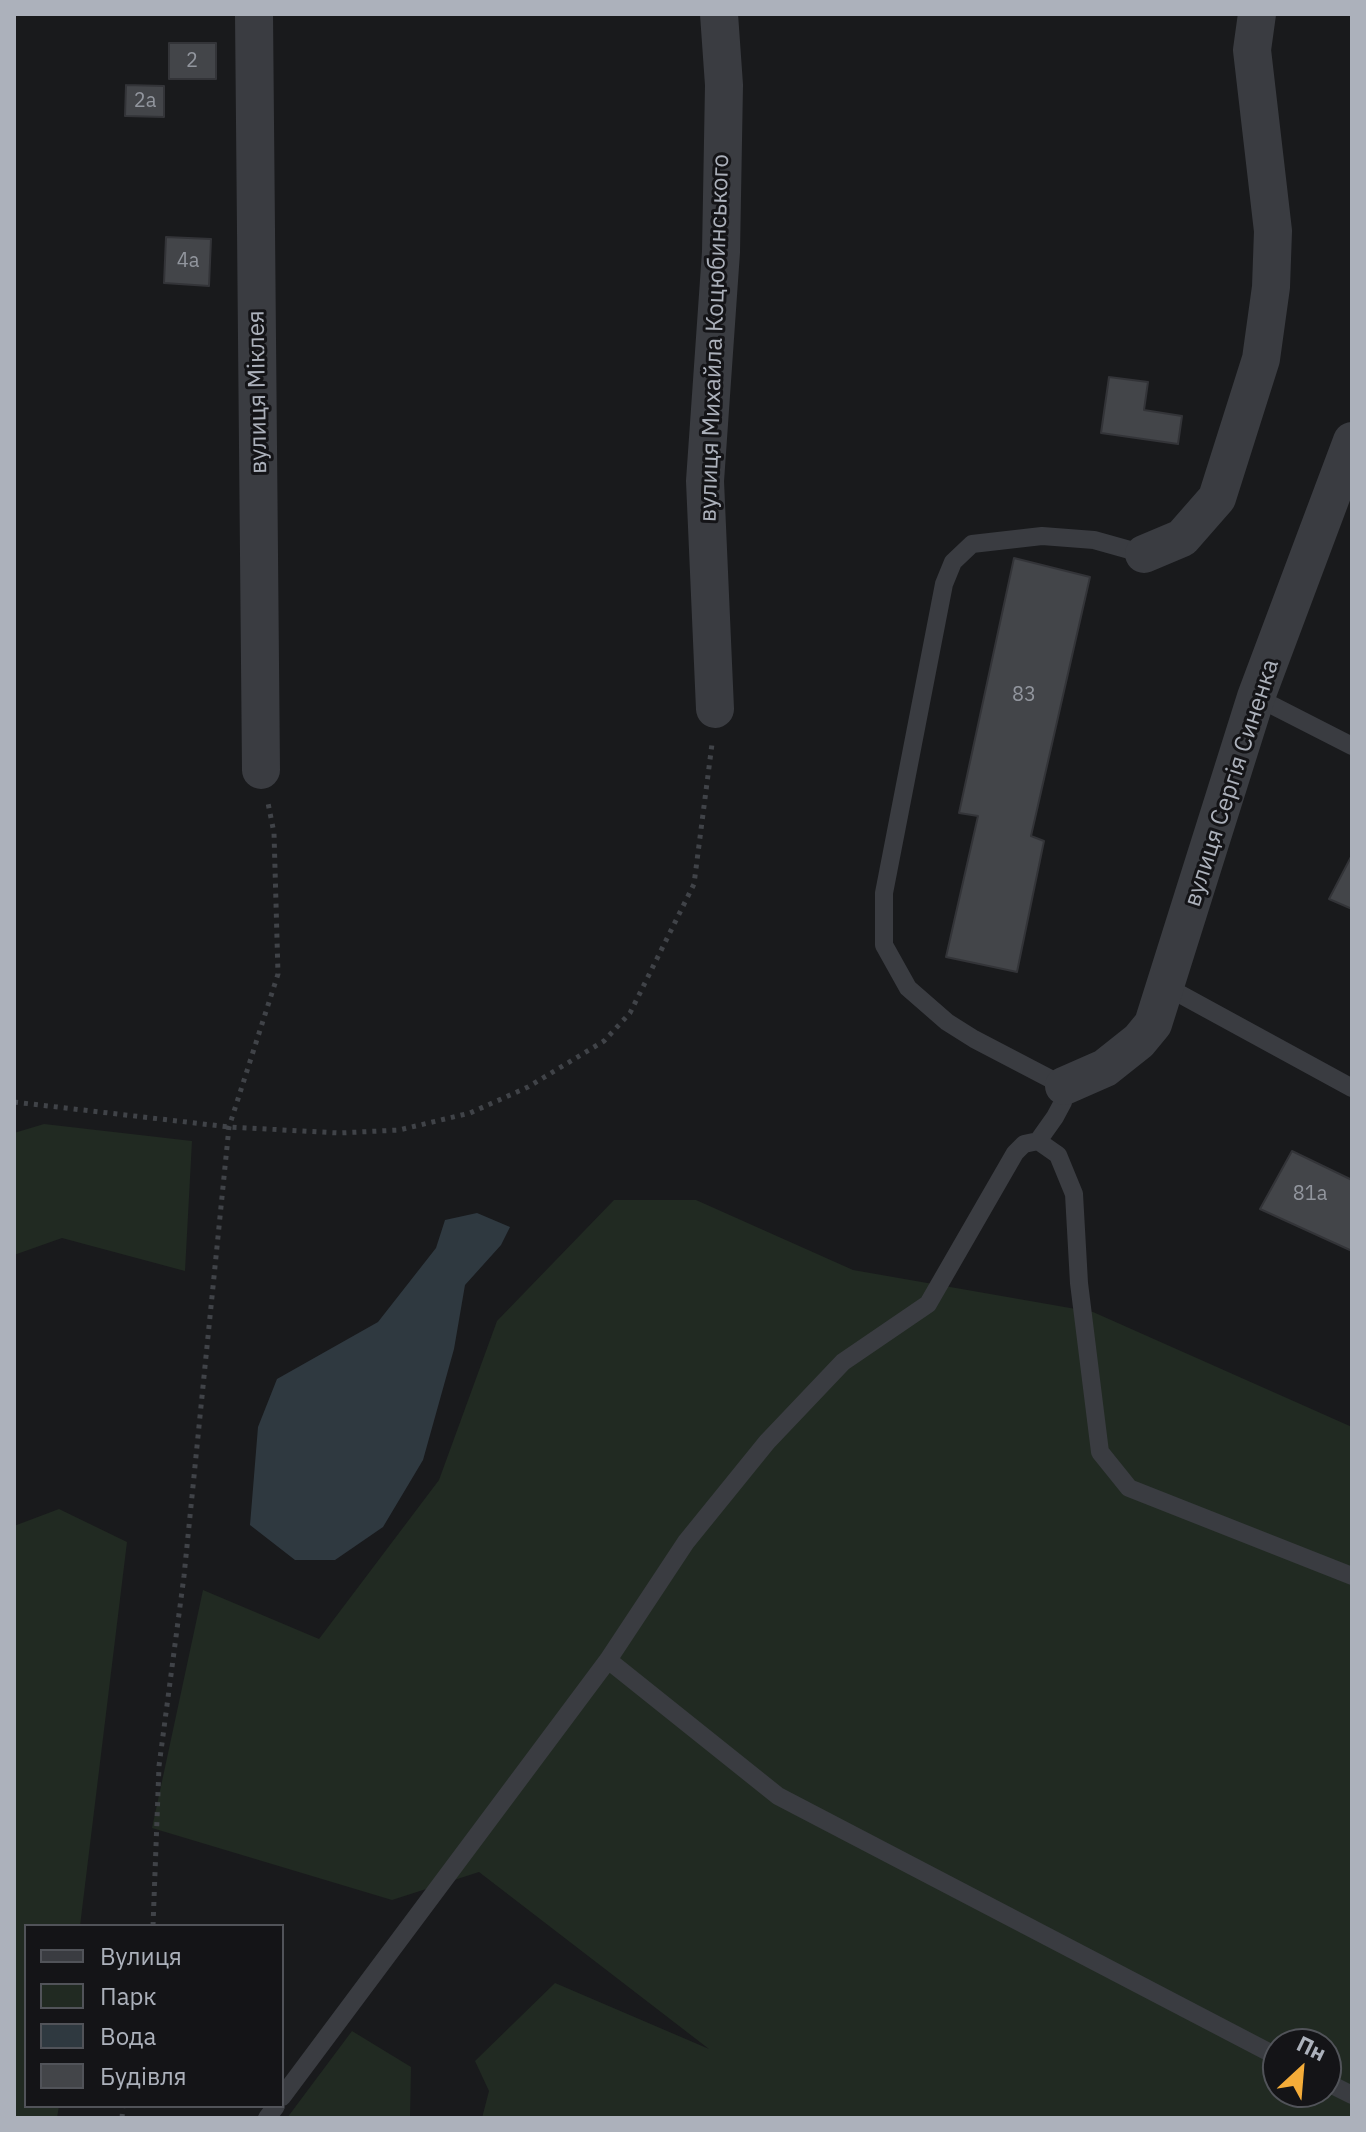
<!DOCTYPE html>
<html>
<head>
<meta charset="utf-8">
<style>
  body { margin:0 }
  #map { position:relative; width:1366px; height:2132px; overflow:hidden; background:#191a1c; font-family:"IBM Plex Sans",sans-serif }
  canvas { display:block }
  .frame { position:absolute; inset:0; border:16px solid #acb1bb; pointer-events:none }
  .legend { position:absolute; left:24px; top:1924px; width:260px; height:184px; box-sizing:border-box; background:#141417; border:2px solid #515359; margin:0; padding:10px 14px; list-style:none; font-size:24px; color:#acb1bb }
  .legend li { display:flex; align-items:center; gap:16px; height:40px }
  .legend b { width:40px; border:2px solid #515359 }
  .north { position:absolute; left:1262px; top:2028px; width:80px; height:80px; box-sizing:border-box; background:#141417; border:2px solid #515359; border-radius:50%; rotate:26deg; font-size:22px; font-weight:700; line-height:32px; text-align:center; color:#acb1bb }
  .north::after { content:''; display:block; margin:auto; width:28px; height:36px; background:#f4ac39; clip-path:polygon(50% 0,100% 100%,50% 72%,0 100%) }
</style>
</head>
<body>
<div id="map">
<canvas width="1366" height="2132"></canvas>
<div class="frame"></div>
<ul class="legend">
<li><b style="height:10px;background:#3a3c41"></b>Вулиця</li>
<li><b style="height:22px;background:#212a22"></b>Парк</li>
<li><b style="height:22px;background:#2f3940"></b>Вода</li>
<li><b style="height:22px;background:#434549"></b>Будівля</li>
</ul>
<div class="north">Пн</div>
</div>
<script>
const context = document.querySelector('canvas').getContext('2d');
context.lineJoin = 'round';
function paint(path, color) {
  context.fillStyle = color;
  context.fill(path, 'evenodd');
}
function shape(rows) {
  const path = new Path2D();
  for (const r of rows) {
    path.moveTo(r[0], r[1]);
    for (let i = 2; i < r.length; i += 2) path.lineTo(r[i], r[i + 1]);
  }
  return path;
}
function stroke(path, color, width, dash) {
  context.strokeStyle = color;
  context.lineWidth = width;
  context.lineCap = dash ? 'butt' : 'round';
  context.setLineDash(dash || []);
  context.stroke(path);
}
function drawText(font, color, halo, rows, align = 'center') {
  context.font = font + ' "IBM Plex Sans",sans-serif';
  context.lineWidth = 6;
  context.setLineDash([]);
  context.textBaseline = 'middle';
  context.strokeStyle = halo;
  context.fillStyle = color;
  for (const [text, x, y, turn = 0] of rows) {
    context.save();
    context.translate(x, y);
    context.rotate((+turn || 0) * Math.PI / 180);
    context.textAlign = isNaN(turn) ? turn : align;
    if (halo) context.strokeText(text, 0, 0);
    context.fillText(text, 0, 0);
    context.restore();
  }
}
paint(shape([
  [44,1124,192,1141,185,1271,62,1238,14,1255,14,1133],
  [614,1200,696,1200,853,1270,1093,1312,1352,1427,1352,2118,482,2118,489,2091,475,2061,555,1983,709,2049,479,1872,392,1900,152,1828,203,1590,319,1639,439,1480,497,1321],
  [1278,2044,1326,2044,1326,2092,1278,2092],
  [59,1509,127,1542,80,1926,26,1926,26,2106,59,2106,57,2118,14,2118,14,1526],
  [352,2031,411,2067,410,2118,287,2118]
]), '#212a22');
paint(shape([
  [477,1213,510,1227,501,1245,465,1285,454,1349,423,1460,383,1527,335,1560,295,1560,250,1525,258,1427,277,1379,378,1322,436,1248,445,1220]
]), '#2f3940');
const building = shape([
  [169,43,216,43,216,79,169,79,169,43],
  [126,85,164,86,164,117,125,116,126,85],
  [166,237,211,239,209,286,164,283,166,237],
  [1109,377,1148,382,1144,410,1182,416,1178,444,1101,433,1109,377],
  [1014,558,1090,577,1031,836,1044,841,1017,972,946,957,978,816,959,813,1014,558],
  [1352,855,1352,909,1329,899,1352,855],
  [1292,1151,1352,1180,1352,1251,1260,1209,1292,1151]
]);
paint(building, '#434549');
stroke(building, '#333438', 2);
stroke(shape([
  [14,1102,229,1127,339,1133,399,1130,470,1113,528,1087,604,1041,630,1013,694,884,712,744],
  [153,1926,159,1766,184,1576,229,1127,278,974,274,833,268,803],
  [122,2118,123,2106]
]), '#404348', 5, [4, 6]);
stroke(shape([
  [1256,697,1352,746],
  [1167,987,1352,1088],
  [1038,1141,1058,1155,1074,1194,1079,1283,1100,1452,1129,1488,1352,1576],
  [608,1660,778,1796,1278,2057],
  [1326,2082,1352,2095],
  [282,2097,608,1660,686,1542,767,1442,843,1362,928,1304,1015,1153,1024,1144,1038,1141,1055,1117,1063,1102,1064,1086,974,1039,947,1022,908,988,884,945,884,893,944,584,953,562,972,544,1042,536,1094,540,1144,554],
  [267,2118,276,2106]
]), '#3a3c41', 18);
stroke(shape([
  [254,14,261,770],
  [1144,554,1182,538,1217,498,1261,359,1271,287,1273,231,1252,50,1257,14],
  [715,709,705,481,721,252,724,85,719,14],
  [1064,1086,1105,1068,1139,1041,1153,1024,1256,697,1352,441]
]), '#3a3c41', 38);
drawText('20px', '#92969e', null, [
  ["2",192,61],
  ["2а",145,101],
  ["4а",188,261],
  ["83",1024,695],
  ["81а",1310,1194]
]);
drawText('24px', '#acb1bb', '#141417', [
  ["вулиця Михайла Коцюбинського",715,338,-88],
  ["вулиця Міклея",258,392,-91],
  ["вулиця Сергія Синенка",1232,783,-72]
]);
</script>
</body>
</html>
